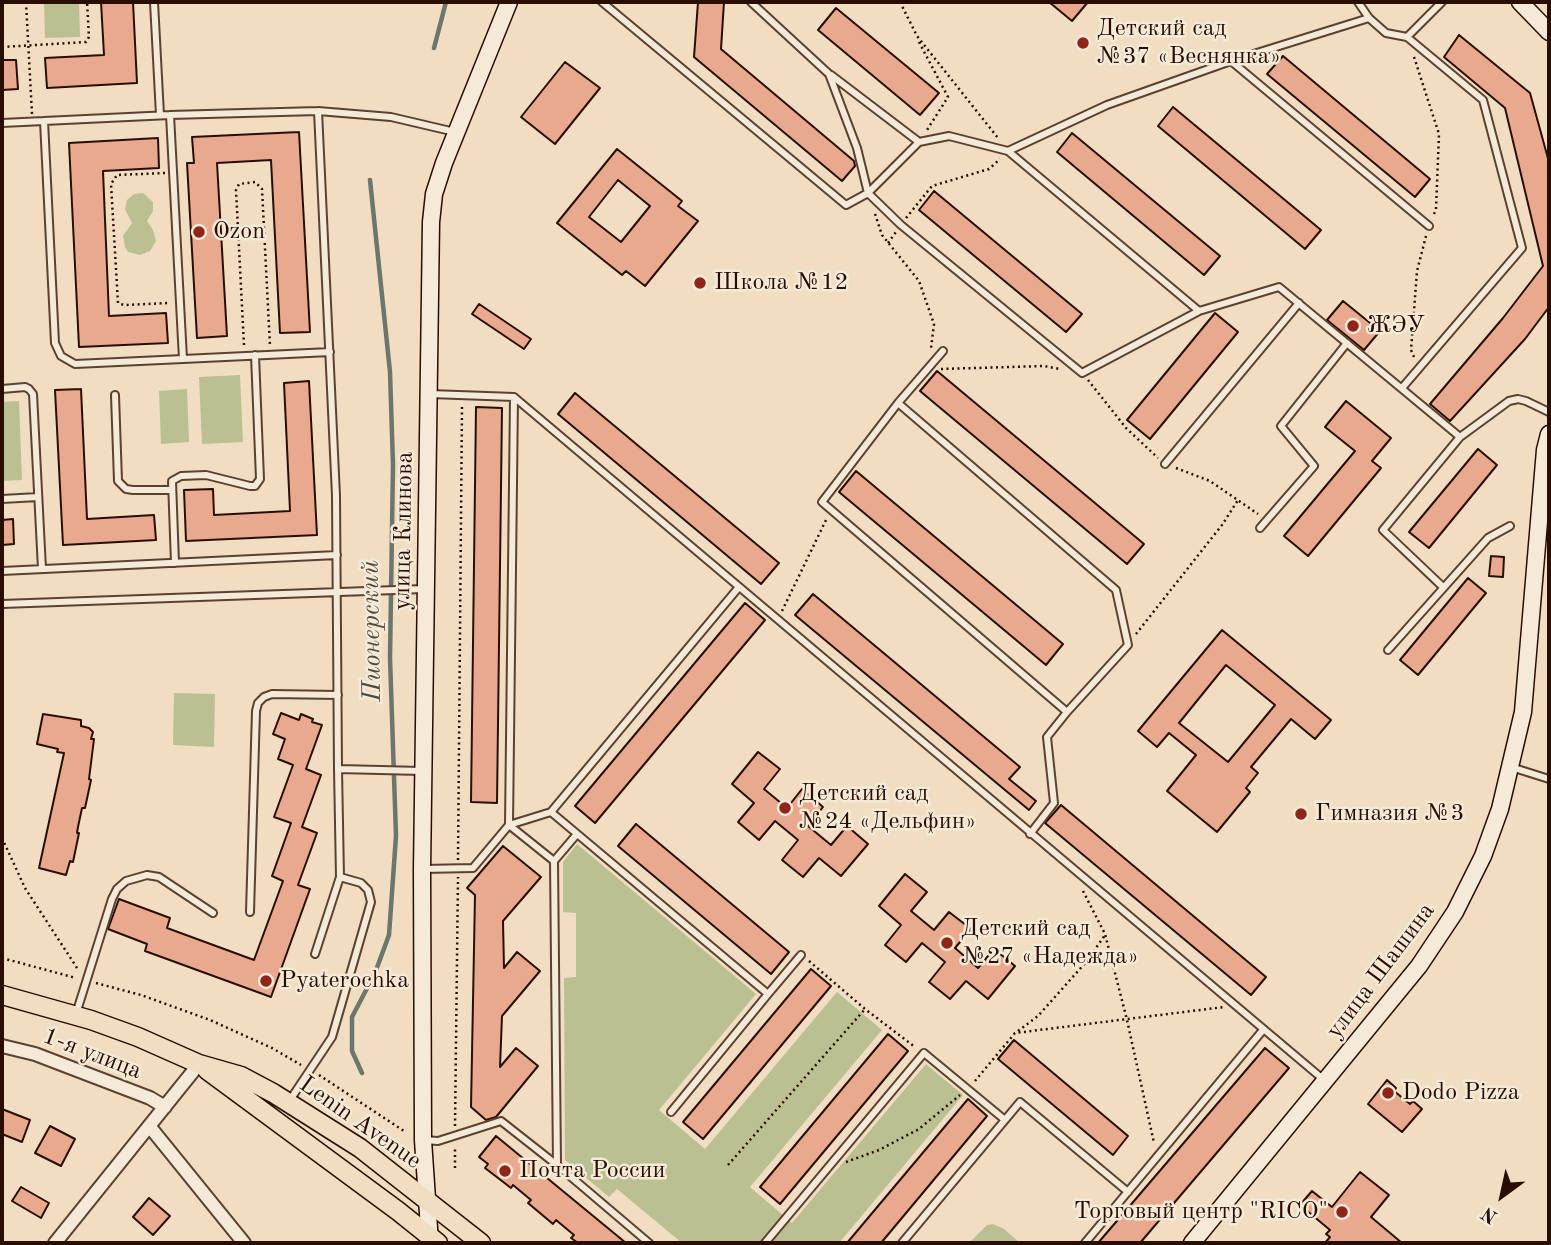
<!DOCTYPE html>
<html>
<head>
<meta charset="utf-8">
<style>
  body { margin:0 }
  #map { position:relative; width:1551px; height:1245px; overflow:hidden; background:#f0ddc2; font-family:"Old Standard TT",serif }
  canvas { display:block }
  .frame { position:absolute; inset:0; border:4px solid #290e00; pointer-events:none }
  .north { position:absolute; left:1467px; top:1161px; width:70px; height:70px; -webkit-text-stroke:5px #f5e9d7; paint-order:stroke; rotate:213deg; font-size:19px; font-weight:700; line-height:28px; text-align:center; color:#290e00 }
  .north::after { content:''; display:block; margin:auto; width:24px; height:32px; background:#290e00; clip-path:polygon(50% 0,100% 100%,50% 72%,0 100%) }
</style>
</head>
<body>
<div id="map">
<canvas width="1551" height="1245"></canvas>
<div class="frame"></div>
<div class="north">N</div>
</div>
<script>
const context = document.querySelector('canvas').getContext('2d');
context.lineJoin = 'round';
function paint(path, color) {
  context.fillStyle = color;
  context.fill(path, 'evenodd');
}
function shape(rows) {
  const path = new Path2D();
  for (const r of rows) {
    path.moveTo(r[0], r[1]);
    for (let i = 2; i < r.length; i += 2) path.lineTo(r[i], r[i + 1]);
  }
  return path;
}
function stroke(path, color, width, dash) {
  context.strokeStyle = color;
  context.lineWidth = width;
  context.lineCap = dash ? 'butt' : 'round';
  context.setLineDash(dash || []);
  context.stroke(path);
}
function drawText(font, color, halo, rows, align = 'center') {
  context.font = font + ' "Old Standard TT",serif';
  context.lineWidth = 5;
  context.setLineDash([]);
  context.textBaseline = 'middle';
  context.strokeStyle = halo;
  context.fillStyle = color;
  for (const [text, x, y, turn = 0] of rows) {
    context.save();
    context.translate(x, y);
    context.rotate((+turn || 0) * Math.PI / 180);
    context.textAlign = isNaN(turn) ? turn : align;
    if (halo) context.strokeText(text, 0, 0);
    context.fillText(text, 0, 0);
    context.restore();
  }
}
paint(shape([
  [44,2,79,2,80,37,45,38],
  [143,193,153,202,153,211,147,221,153,230,156,241,150,251,140,255,128,252,125,247,123,236,132,223,125,209,127,200,134,194],
  [240,375,243,442,202,444,199,377],
  [187,389,189,442,161,444,159,391],
  [19,401,22,480,2,481,2,402],
  [174,693,215,694,214,747,173,745],
  [577,844,756,994,659,1110,705,1149,837,992,882,1030,750,1187,792,1223,926,1064,963,1095,839,1243,682,1243,617,1189,609,1197,565,1160,564,978,576,977,576,913,563,912,563,862],
  [993,1224,1004,1229,1020,1243,969,1243,987,1225]
]), '#bbc092');
stroke(shape([
  [434,48,446,2],
  [362,1073,352,1051,352,1017,375,973,389,935,396,836,390,658,393,465,390,372,370,180]
]), '#6d766c', 4.5);
const building = shape([
  [101,2,133,2,137,83,47,88,45,58,104,55,101,2],
  [698,2,724,2,721,49,854,161,855,166,842,181,694,57,698,2],
  [1049,2,1088,2,1072,21,1049,2],
  [836,8,939,93,920,115,818,30,836,8],
  [1459,35,1530,93,1549,162,1549,307,1525,339,1450,421,1430,404,1503,318,1543,266,1505,108,1444,57,1459,35],
  [1283,56,1430,179,1415,197,1267,74,1283,56],
  [2,60,16,60,18,89,2,90,2,60],
  [565,62,600,88,555,144,521,117,565,62],
  [1173,107,1321,230,1305,249,1158,126,1173,107],
  [299,132,310,332,280,333,271,160,217,163,227,336,197,338,187,163,194,163,192,137,299,132],
  [1072,133,1220,256,1204,275,1057,152,1072,133],
  [158,138,159,168,103,171,109,316,166,313,168,343,79,347,69,143,158,138],
  [617,149,682,201,678,206,698,221,645,286,626,271,622,275,557,223,617,149],
  [618,180,650,206,621,242,589,217,618,180],
  [934,191,1082,314,1066,332,919,210,934,191],
  [1343,301,1380,331,1364,350,1327,320,1343,301],
  [479,304,531,339,524,349,472,314,479,304],
  [1215,313,1238,332,1150,439,1127,420,1215,313],
  [937,371,1144,544,1127,564,920,391,937,371],
  [309,381,317,535,186,541,184,490,213,489,214,515,290,511,284,383,309,381],
  [81,389,87,519,154,515,156,540,63,545,55,390,81,389],
  [575,393,779,563,761,584,558,414,575,393],
  [1346,401,1391,438,1372,461,1381,468,1308,556,1284,536,1355,451,1325,427,1346,401],
  [476,407,502,408,497,803,471,802,476,407],
  [1478,449,1497,465,1429,548,1409,532,1478,449],
  [856,471,1063,644,1046,665,839,492,856,471],
  [13,519,14,544,2,545,2,520,13,519],
  [1491,556,1504,557,1503,577,1489,576,1491,556],
  [1468,578,1486,593,1418,675,1400,660,1468,578],
  [813,594,1020,767,1009,779,1036,801,1029,810,795,615,813,594],
  [745,603,765,620,595,823,575,806,745,603],
  [1222,630,1331,720,1315,739,1291,719,1251,767,1258,773,1246,788,1250,792,1217,832,1167,791,1196,755,1169,733,1157,747,1138,731,1222,630],
  [1226,665,1275,705,1228,762,1179,723,1226,665],
  [281,713,299,720,301,714,313,719,312,722,322,725,306,769,321,775,302,827,317,833,298,885,310,889,271,997,145,951,147,944,108,929,119,899,170,918,167,928,254,960,283,881,272,876,291,823,274,817,293,765,278,759,285,739,273,734,281,713],
  [43,714,81,720,81,726,89,728,93,732,91,739,94,739,89,779,91,780,85,808,82,808,78,827,77,833,79,833,73,862,70,861,66,875,39,868,64,753,57,752,58,749,37,744,43,714],
  [758,752,780,769,764,789,787,808,802,789,823,807,808,826,831,845,847,826,868,844,841,876,819,858,803,877,782,860,798,840,775,821,759,840,738,822,754,803,732,784,758,752],
  [1061,805,1266,977,1251,995,1045,823,1061,805],
  [636,824,789,952,771,974,618,846,636,824],
  [503,846,541,877,503,921,504,968,517,952,540,971,502,1016,500,1067,516,1048,538,1066,496,1117,486,1120,471,1107,475,895,467,888,503,846],
  [905,874,927,892,911,911,934,930,949,912,971,929,955,948,978,968,994,949,1015,966,988,999,966,981,950,999,929,982,945,962,922,943,906,962,885,945,901,925,879,906,905,874],
  [811,969,831,986,703,1139,683,1122,811,969],
  [888,1034,908,1051,780,1204,760,1187,888,1034],
  [1014,1040,1128,1136,1113,1155,998,1059,1014,1040],
  [1265,1048,1289,1068,1140,1243,1098,1243,1265,1048],
  [1387,1080,1396,1088,1394,1091,1410,1104,1413,1101,1422,1109,1402,1132,1368,1104,1387,1080],
  [968,1099,987,1116,881,1243,847,1243,968,1099],
  [2,1109,30,1120,22,1142,2,1134,2,1109],
  [50,1126,75,1139,61,1166,35,1153,50,1126],
  [496,1136,626,1243,578,1243,571,1238,574,1235,556,1220,553,1224,528,1203,531,1200,513,1185,511,1188,485,1168,488,1164,479,1157,496,1136],
  [1360,1172,1389,1195,1371,1217,1402,1243,1325,1243,1330,1237,1326,1234,1330,1230,1300,1205,1312,1191,1332,1207,1360,1172],
  [21,1187,49,1203,41,1218,12,1201,21,1187],
  [149,1198,170,1216,153,1235,133,1217,149,1198]
]);
paint(building, '#e8a98e');
stroke(building, '#290e00', 2);
const lane = shape([
  [154,2,160,115],
  [602,2,846,205,868,193,919,142,949,136,1008,151,1107,105,1231,61,1369,18,1386,33,1407,37,1483,100,1522,248,1402,388],
  [751,2,829,74,857,148,868,193,901,225,1082,373,1199,311],
  [1358,2,1369,18],
  [1407,37,1442,2],
  [1231,61,1429,226],
  [831,75,919,142],
  [318,111,336,496,338,769,422,771],
  [44,121,55,343,61,356,75,364,183,359,170,115],
  [2,123,170,115,318,111,391,117,455,132],
  [1008,151,1199,311,1279,287,1460,437],
  [943,351,898,403,822,502,1067,712],
  [183,359,330,352],
  [2,389,25,387,29,389,33,394,42,569],
  [430,394,514,397,1324,1080],
  [115,395,118,481,126,489,133,490,171,490],
  [514,397,509,825,551,812,739,587],
  [898,403,1116,590,1128,645,1067,712,1047,737,1054,803,1030,834],
  [1165,464,1299,303],
  [2,499,38,497],
  [1260,528,1314,466,1281,426,1347,343],
  [175,563,172,481,181,476,206,475,250,486,255,486,260,479,255,355],
  [2,571,337,555],
  [1443,587,1383,530,1460,437,1509,401,1518,399,1526,401,1549,412],
  [2,604,424,589],
  [1388,650,1488,538,1510,526],
  [1511,767,1549,779],
  [551,812,768,994,801,955],
  [577,834,554,861,557,1165,649,1243],
  [423,869,473,868,509,825,554,861],
  [250,912,256,711,258,703,264,697,272,694,338,695],
  [315,954,340,877,338,769],
  [76,1014,112,899,117,889,126,881,147,875,159,877,213,913],
  [290,1100,332,1037,371,902,368,890,361,883,340,877],
  [671,1112,768,994],
  [423,1140,438,1141,501,1121,557,1165],
  [765,1243,924,1053,1005,1120],
  [902,1243,1020,1102,1128,1192],
  [1085,1243,1263,1030]
]);
const street = shape([
  [2,1046,35,1054,150,1098,165,1107],
  [150,1127,244,1243],
  [55,1243,199,1064]
]);
const secondary = shape([
  [1520,2,1549,32],
  [430,1243,423,1140,422,869,431,222,434,194,444,163,509,2],
  [1192,1243,1419,966,1455,912,1483,856,1500,809,1523,712,1545,450,1549,434]
]);
const primary = shape([
  [2,995,91,1020,138,1037,199,1064,241,1076,273,1093,360,1148,481,1243],
  [207,1070,398,1211,438,1243]
]);
stroke(lane, '#5b4230', 10);
stroke(street, '#5b4230', 16);
stroke(secondary, '#290e00', 19);
stroke(primary, '#290e00', 21);
stroke(shape([
  [26,2,32,114],
  [900,2,917,36,998,138],
  [919,42,948,97,927,130],
  [2,47,86,42,89,37,87,2],
  [1414,57,1439,134,1436,209,1433,217],
  [165,173,117,175,111,184,118,303,124,305,169,303],
  [875,214,882,235,919,281,934,324,931,348],
  [906,218,932,186,989,169,1000,159],
  [888,243,896,232],
  [244,345,236,190,239,184,255,182,262,189,270,346],
  [1414,357,1411,350,1417,271,1426,236],
  [941,369,1044,366,1060,369],
  [1088,380,1126,428,1158,458],
  [1176,468,1210,481,1258,514],
  [782,611,826,520],
  [1136,634,1222,525,1238,500],
  [2,838,25,888,79,971],
  [458,860,462,405],
  [1083,891,1105,934,1127,1020,1154,1143],
  [2,958,76,978],
  [809,961,865,1009,915,1047],
  [96,983,141,995,210,1020,272,1048,301,1065],
  [1018,1031,1038,1016,1087,961,1105,935],
  [319,1075,404,1131],
  [975,1081,1015,1033,1224,1007],
  [455,1126,458,877],
  [846,1162,879,1150,919,1129,960,1095],
  [728,1165,865,1009],
  [455,1168,455,1147]
]), '#290e00', 2.5, [2, 3.5]);
stroke(lane, '#f5e9d7', 6);
stroke(street, '#f5e9d7', 12);
stroke(secondary, '#f5e9d7', 16);
stroke(primary, '#f0ddc2', 18);
for (const [x, y, r, color] of [
  [1083,43,7,"#8f2418"],
  [199,232,7,"#8f2418"],
  [700,283,7,"#8f2418"],
  [1353,326,7,"#8f2418"],
  [785,808,7,"#8f2418"],
  [1301,814,7,"#8f2418"],
  [947,943,7,"#8f2418"],
  [266,981,7,"#8f2418"],
  [1388,1093,7,"#8f2418"],
  [505,1171,7,"#8f2418"],
  [1342,1212,7,"#8f2418"]
]) {
  const dot = new Path2D();
  dot.arc(x, y, r, 0, 2 * Math.PI);
  context.fillStyle = color;
  context.fill(dot);
  stroke(dot, '#f5e9d7', 2.5);
}
drawText('24px', '#290e00', '#f5e9d7', [
  ["Детский сад",1097,29],
  ["№37 «Веснянка»",1097,57],
  ["Ozon",213,232],
  ["Школа №12",714,283],
  ["ЖЭУ",1367,326],
  ["Детский сад",799,794],
  ["№24 «Дельфин»",799,822],
  ["Гимназия №3",1315,814],
  ["Детский сад",961,929],
  ["№27 «Надежда»",961,957],
  ["Pyaterochka",280,981],
  ["Dodo Pizza",1402,1093],
  ["Почта России",519,1171],
  ["Торговый центр \"RICO\"",1328,1212,"right"]
], 'left');
drawText('24px', '#290e00', '#f5e9d7', [
  ["улица Клинова",404,531,-89],
  ["улица Шашина",1381,971,-53],
  ["1-я улица",92,1054,21],
  ["Lenin Avenue",360,1123,35]
]);
drawText('italic 26px', '#514b3f', '#f5e9d7', [
  ["Пионерский",372,631,-91]
]);
</script>
</body>
</html>
